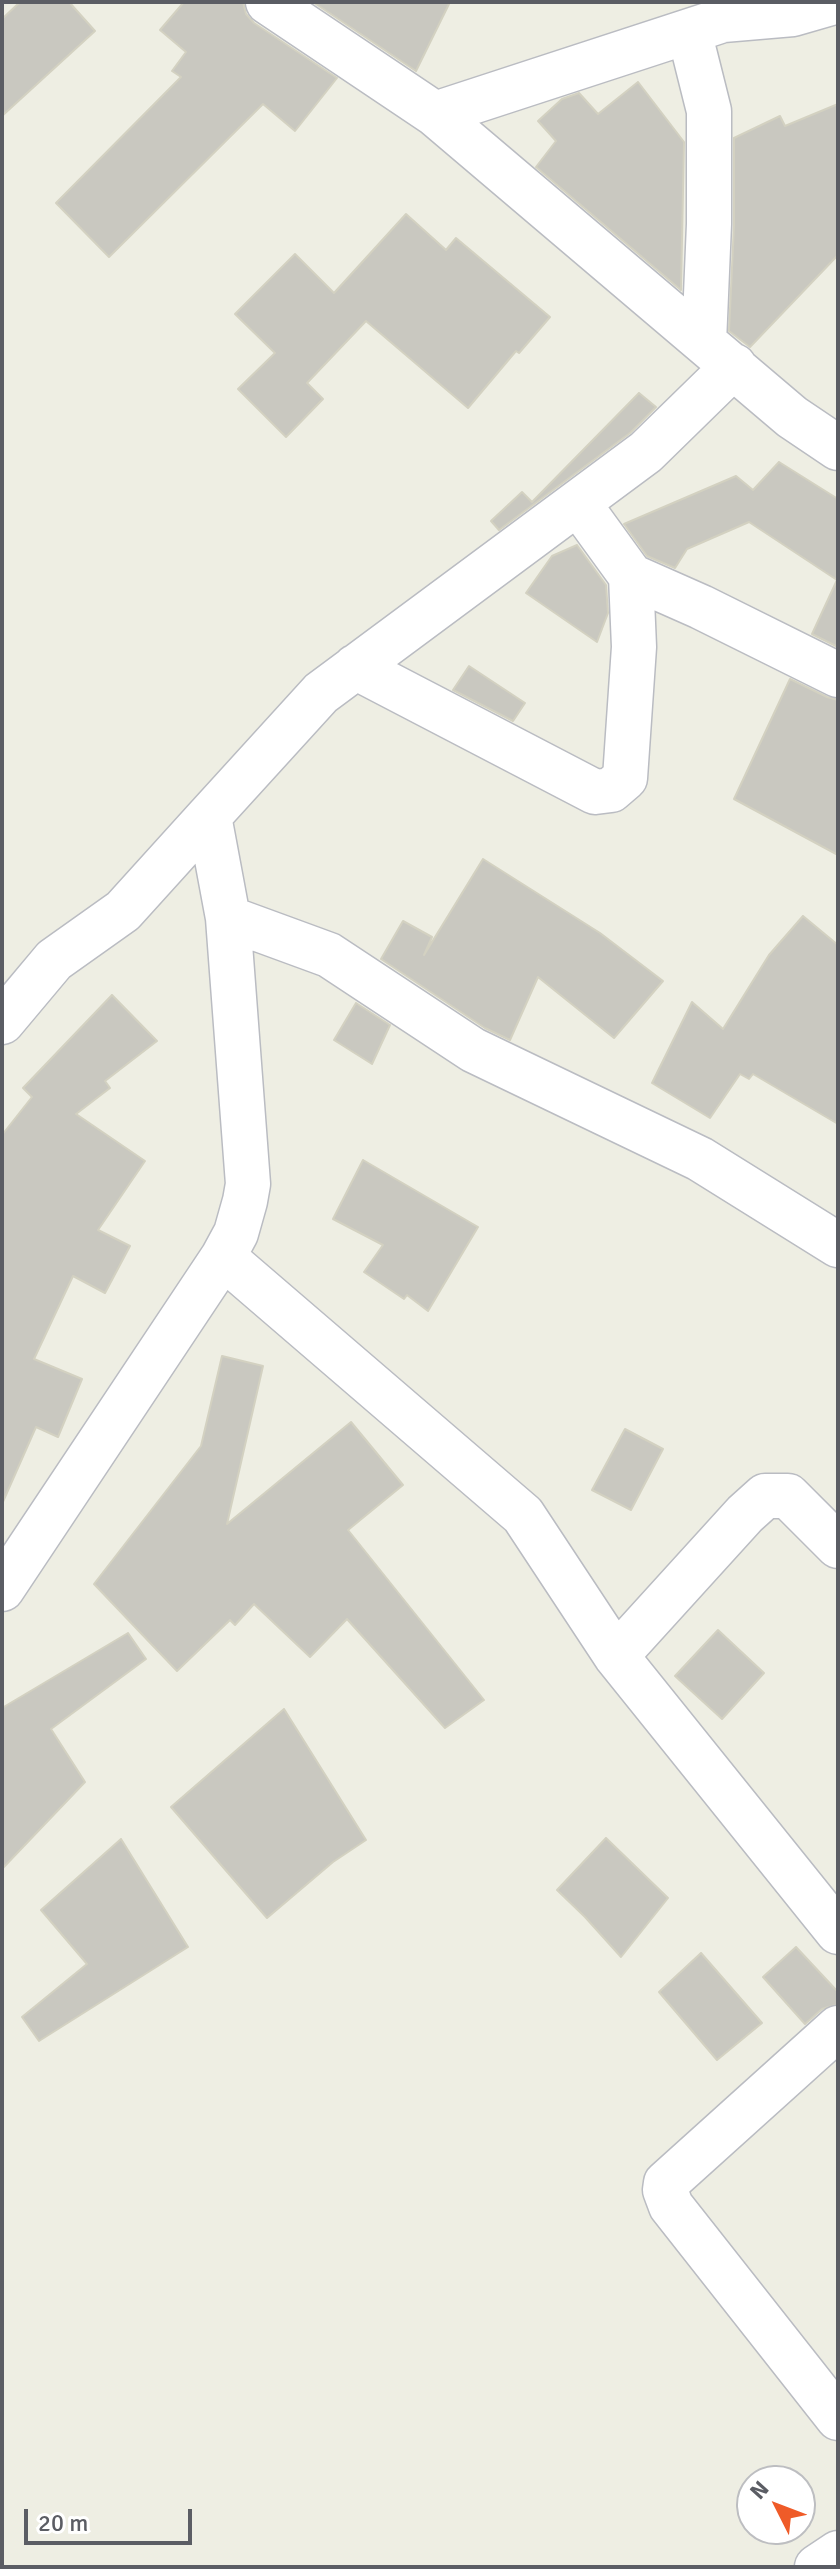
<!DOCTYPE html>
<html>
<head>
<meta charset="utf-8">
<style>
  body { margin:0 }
  #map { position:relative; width:840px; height:2569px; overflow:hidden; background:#eeeee3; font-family:Signika,sans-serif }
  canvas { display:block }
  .frame { position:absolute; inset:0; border:4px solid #5b5d64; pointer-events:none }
  .north { position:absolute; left:736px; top:2465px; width:80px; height:80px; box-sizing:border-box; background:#fff; border:2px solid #bdbec1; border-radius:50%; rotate:312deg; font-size:22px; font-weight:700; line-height:32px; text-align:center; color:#5b5d64 }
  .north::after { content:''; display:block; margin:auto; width:28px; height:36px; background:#ef5b28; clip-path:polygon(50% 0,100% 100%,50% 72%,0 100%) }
  .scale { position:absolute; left:24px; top:2509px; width:168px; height:36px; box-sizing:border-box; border:4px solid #5b5d64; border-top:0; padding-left:10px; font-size:24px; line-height:28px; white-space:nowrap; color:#5b5d64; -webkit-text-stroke:6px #fff; paint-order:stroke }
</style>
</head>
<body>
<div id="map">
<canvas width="840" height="2569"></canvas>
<div class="frame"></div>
<div class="north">N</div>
<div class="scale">20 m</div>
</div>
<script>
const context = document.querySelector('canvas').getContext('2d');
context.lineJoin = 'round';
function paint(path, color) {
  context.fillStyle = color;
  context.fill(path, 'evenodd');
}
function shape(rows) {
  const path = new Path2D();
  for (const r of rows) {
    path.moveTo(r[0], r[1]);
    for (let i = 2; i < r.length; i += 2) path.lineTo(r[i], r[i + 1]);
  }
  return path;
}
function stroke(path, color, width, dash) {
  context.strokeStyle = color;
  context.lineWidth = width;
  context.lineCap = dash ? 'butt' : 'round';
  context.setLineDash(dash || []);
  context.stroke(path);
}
const building = shape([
  [20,2,69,2,95,31,2,116,2,19,20,2],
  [184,2,243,2,246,14,254,23,337,78,295,131,263,104,109,257,56,203,181,77,172,71,186,52,160,30,184,2],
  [313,2,450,2,416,71,313,2],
  [638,82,684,142,681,290,536,167,556,141,538,121,562,99,579,93,598,114,638,82],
  [838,104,838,255,750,347,729,331,734,225,734,138,780,116,785,126,838,104],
  [406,214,446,250,456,238,550,317,519,353,516,351,468,408,366,321,307,383,323,399,286,437,238,389,275,353,235,314,295,254,334,293,406,214],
  [639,393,656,407,630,433,499,530,491,521,522,492,532,502,639,393],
  [779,462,838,499,838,647,812,634,837,580,749,522,687,549,675,568,647,556,624,524,736,476,753,490,779,462],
  [577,545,606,585,608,613,597,642,526,593,552,556,577,545],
  [469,666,525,703,513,721,453,690,469,666],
  [790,679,827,697,838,700,838,855,734,799,790,679],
  [483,859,600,933,663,981,614,1038,538,977,510,1040,485,1028,381,959,403,921,432,937,424,955,483,859],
  [803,916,838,945,838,1124,753,1074,749,1079,740,1074,710,1118,652,1083,692,1002,723,1029,769,955,803,916],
  [112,995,157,1041,105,1081,110,1088,76,1114,145,1161,98,1230,130,1246,105,1293,73,1276,34,1359,82,1379,58,1437,36,1427,2,1504,2,1135,32,1097,23,1088,112,995],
  [356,1003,390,1025,372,1064,334,1040,356,1003],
  [363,1160,478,1227,428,1311,407,1295,404,1299,364,1272,383,1245,333,1219,363,1160],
  [222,1356,263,1366,227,1524,351,1422,403,1485,348,1530,484,1700,445,1728,347,1619,310,1657,254,1604,235,1625,230,1620,177,1671,94,1584,201,1446,222,1356],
  [625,1429,663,1449,631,1510,592,1490,625,1429],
  [718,1630,764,1673,722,1719,675,1676,718,1630],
  [128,1633,146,1659,51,1729,85,1782,2,1869,2,1708,128,1633],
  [284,1709,366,1840,333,1862,267,1918,171,1807,284,1709],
  [606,1838,668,1898,621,1957,585,1917,557,1890,606,1838],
  [121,1839,188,1947,39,2041,22,2017,87,1964,41,1910,121,1839],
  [796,1947,838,1992,838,2004,822,2009,805,2024,763,1977,796,1947],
  [701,1953,762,2023,717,2060,659,1992,701,1953]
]);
paint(building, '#c9c8c0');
stroke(building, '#d3d1c1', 2);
const minor = shape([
  [268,2,435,114,792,417,838,448],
  [689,31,709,111,709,224,704,342],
  [435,114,723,20,793,14,834,2],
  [578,503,631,576],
  [355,667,595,792,611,790,625,778,634,647,631,576,701,607,838,675],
  [228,918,329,955,473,1050,700,1159,838,1245],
  [2,1022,54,960,123,911,209,816],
  [223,1257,523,1515,616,1656,838,1932],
  [2,1589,223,1257,236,1233,245,1201,248,1184,228,918,209,816,321,693,646,452,734,366],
  [616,1656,745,1514,765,1496,788,1496,838,1546],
  [838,2028,666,2183,665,2190,671,2206,838,2418],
  [817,2567,838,2553]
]);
stroke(minor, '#babcc2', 47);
stroke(minor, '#fff', 44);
</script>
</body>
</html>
